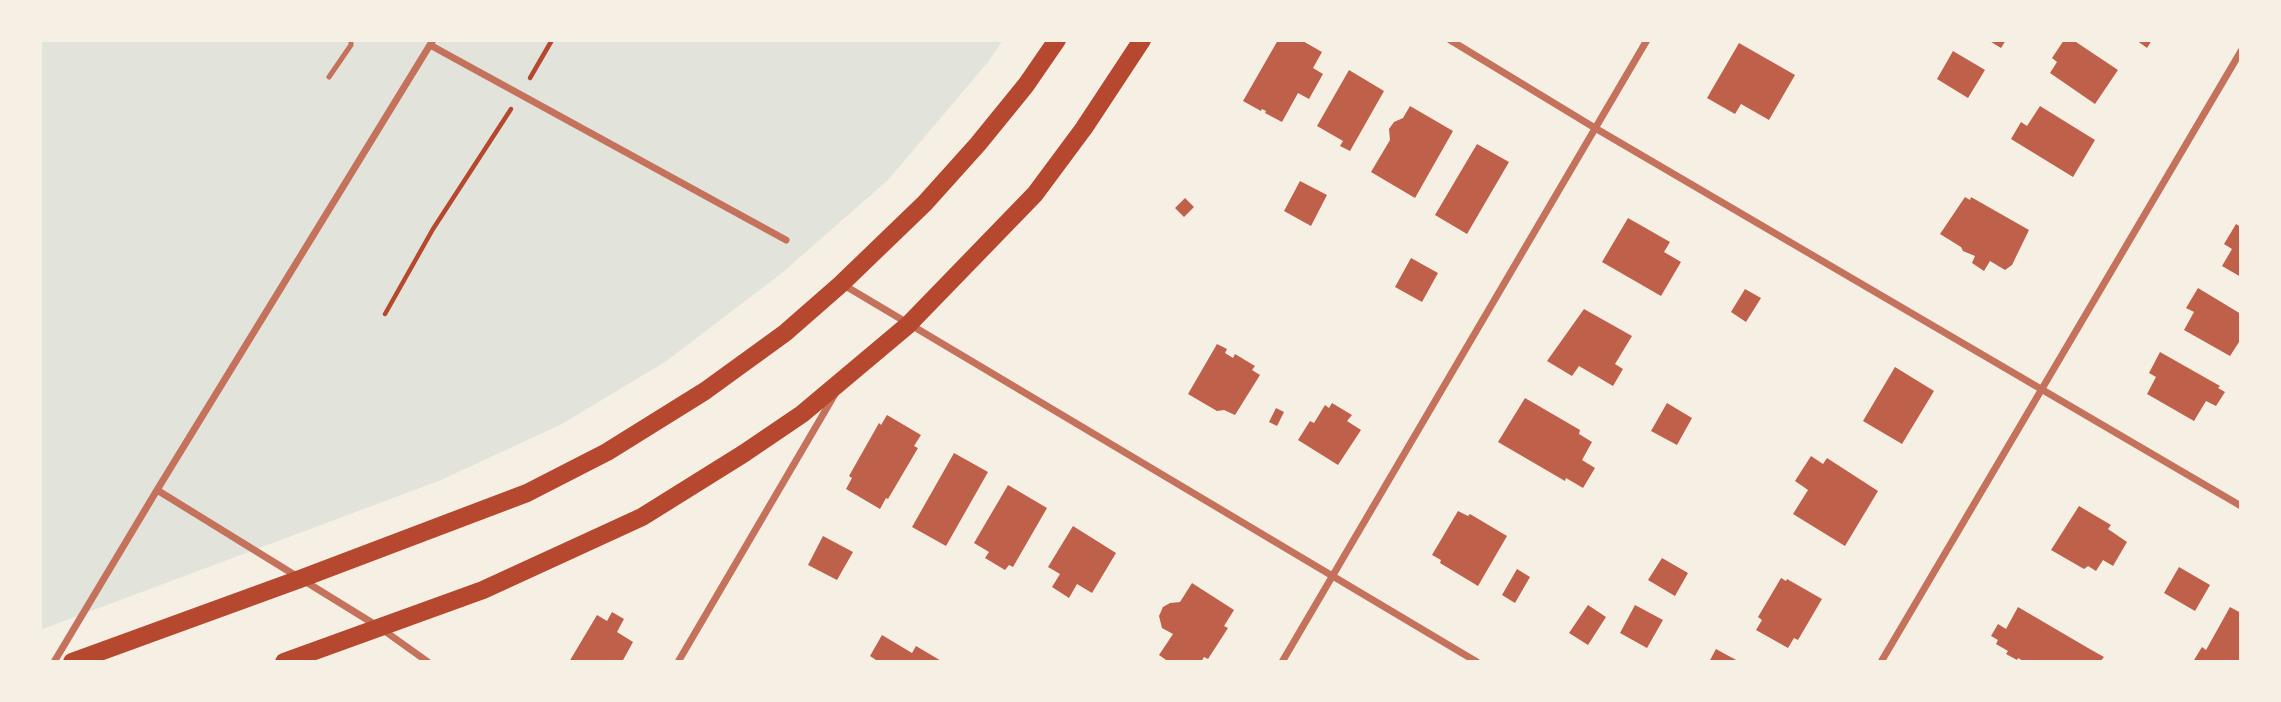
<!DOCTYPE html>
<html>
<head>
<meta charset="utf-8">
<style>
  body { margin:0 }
  #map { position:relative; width:2281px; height:702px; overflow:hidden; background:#f6efe4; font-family:Montserrat,sans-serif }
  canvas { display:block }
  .frame { position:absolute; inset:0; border:42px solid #f6efe4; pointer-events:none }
</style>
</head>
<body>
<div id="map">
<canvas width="2281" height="702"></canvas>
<div class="frame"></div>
</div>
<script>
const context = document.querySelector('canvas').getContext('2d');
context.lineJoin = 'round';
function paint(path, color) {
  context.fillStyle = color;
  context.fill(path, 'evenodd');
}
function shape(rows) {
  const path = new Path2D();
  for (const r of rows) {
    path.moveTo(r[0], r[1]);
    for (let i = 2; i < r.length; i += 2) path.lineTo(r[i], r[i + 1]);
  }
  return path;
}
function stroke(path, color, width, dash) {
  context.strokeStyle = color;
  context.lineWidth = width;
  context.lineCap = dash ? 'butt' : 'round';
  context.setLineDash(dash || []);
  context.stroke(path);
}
paint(shape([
  [40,40,1003,40,988,62,888,180,782,273,665,362,562,424,441,480,40,630]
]), '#e2e4dc');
paint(shape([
  [1278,40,1301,40,1322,52,1313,68,1323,74,1309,99,1298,93,1282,122,1265,113,1266,111,1262,109,1261,111,1243,101],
  [1988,40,2006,40,2001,48],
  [2064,40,2073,40,2118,70,2095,104,2050,73,2057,62,2052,58],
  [2136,40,2152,40,2147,48],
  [1739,43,1795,75,1769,120,1741,104,1735,114,1707,98],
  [1953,51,1985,70,1968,98,1937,79],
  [1349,70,1384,91,1350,151,1340,146,1343,141,1317,126],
  [1410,106,1453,131,1415,198,1371,172,1390,140,1389,129,1394,122,1403,118],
  [2040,106,2095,140,2073,177,2011,139,2021,122,2027,126],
  [1477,144,1509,162,1467,234,1435,215],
  [1300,181,1327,195,1311,226,1284,211],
  [1965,197,1970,200,1971,197,2029,230,2012,265,2005,270,1990,261,1984,271,1972,263,1975,256,1963,251,1961,247,1940,234],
  [1185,198,1194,207,1184,217,1175,208],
  [1628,218,1670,242,1664,252,1681,262,1661,296,1602,262],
  [2236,224,2241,227,2241,277,2222,266,2232,249,2224,244],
  [1411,258,1438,273,1422,302,1395,287],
  [2198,288,2241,314,2241,339,2230,356,2184,330,2194,312,2186,308],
  [1745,289,1761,298,1746,322,1731,312],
  [1584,309,1632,336,1615,364,1623,369,1613,386,1579,366,1572,376,1547,361],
  [1217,344,1227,349,1225,353,1233,358,1235,354,1255,366,1252,370,1260,375,1235,415,1224,410,1217,411,1188,394],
  [2160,352,2220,386,2218,388,2225,392,2216,406,2206,401,2194,421,2147,394,2156,377,2149,373],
  [1895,367,1934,391,1902,444,1863,421],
  [1525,398,1580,430,1579,434,1592,442,1582,460,1595,468,1583,488,1566,478,1565,481,1498,442],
  [1332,403,1352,415,1347,421,1361,430,1338,465,1298,440,1310,421,1314,423,1325,405,1329,408],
  [1667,403,1692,418,1677,445,1651,431],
  [1276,408,1284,412,1277,426,1269,422],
  [887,415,921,435,914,446,918,448,888,499,886,498,880,509,846,489,852,478,849,476,879,423,881,425],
  [954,453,988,472,946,546,912,527],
  [1811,456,1823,464,1827,458,1878,491,1845,546,1793,514,1808,490,1795,481],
  [1008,485,1047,508,1013,567,1009,565,1005,570,985,558,989,552,974,543],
  [2079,506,2111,525,2108,529,2127,542,2113,566,2103,560,2096,571,2088,566,2084,569,2051,550],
  [1458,511,1468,516,1470,514,1507,536,1478,586,1440,563,1441,560,1432,555],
  [1073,526,1116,553,1092,593,1077,584,1069,598,1052,587,1060,574,1048,567],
  [823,536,853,552,837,580,808,565],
  [1662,558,1688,573,1675,596,1648,580],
  [2179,567,2210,585,2195,611,2164,593],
  [1517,569,1530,577,1515,603,1502,595],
  [1781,578,1786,581,1787,579,1822,599,1798,640,1794,638,1788,648,1756,630,1762,620,1758,617],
  [1192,583,1234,610,1224,626,1228,628,1208,659,1204,657,1201,662,1169,662,1159,655,1173,634,1162,628,1159,616,1163,607,1170,603,1180,602],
  [1588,605,1606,617,1588,645,1569,633],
  [1635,605,1663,620,1647,648,1620,633],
  [2018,607,2088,648,2104,657,2100,662,2025,662,2018,658,2017,660,2006,654,2008,651,1996,644,1998,640,1991,636,1998,624,2006,629],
  [2230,607,2241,613,2241,662,2194,660,2202,647,2206,650],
  [612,612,624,619,617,632,633,642,622,662,569,662,597,615,607,621],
  [882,635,912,653,916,646,943,662,879,662,870,656],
  [1716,649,1725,654,1740,662,1709,662]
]), '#bf614a');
stroke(shape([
  [530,78,552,40],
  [385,314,433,229,511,109]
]), '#b5482f', 4.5);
stroke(shape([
  [329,77,351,45,351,40]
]), '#c5725c', 5);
stroke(shape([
  [1450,40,1595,128,2241,506],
  [430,45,786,240],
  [842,284,1477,662],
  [157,490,379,627,428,662],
  [54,662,157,490,433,40],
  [678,662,835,394],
  [1282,662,1647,40],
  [1881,662,2241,51]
]), '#c5725c', 7);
stroke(shape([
  [72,662,300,579,527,493,607,452,705,391,785,333,841,284,925,203,978,144,1026,85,1057,40],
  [284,662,483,590,642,517,743,454,802,414,908,325,1035,194,1084,128,1142,40]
]), '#b5482f', 18);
</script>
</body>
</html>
